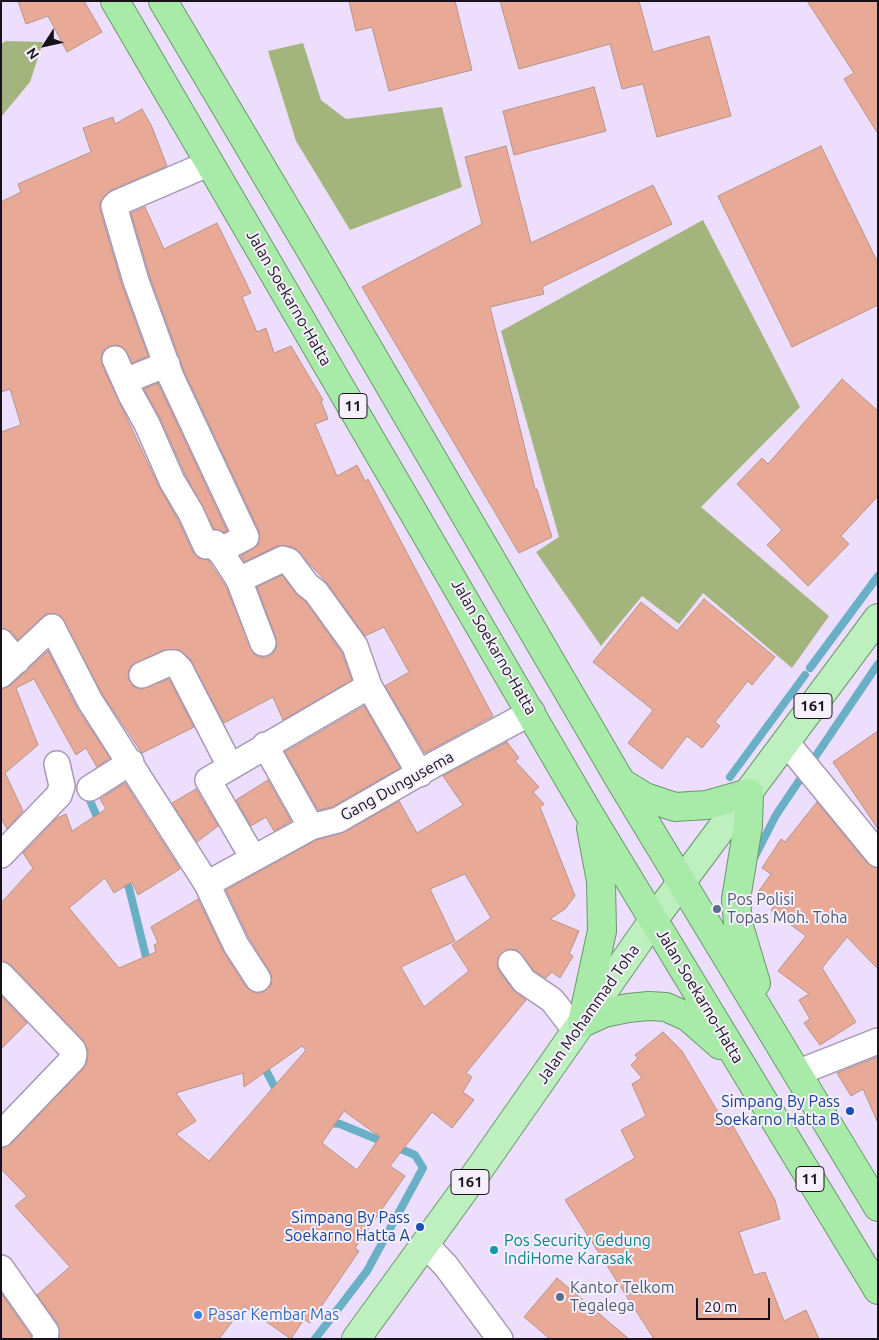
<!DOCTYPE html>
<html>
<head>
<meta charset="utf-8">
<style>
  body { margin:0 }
  #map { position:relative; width:879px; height:1340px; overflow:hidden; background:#eedefe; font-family:Ubuntu,sans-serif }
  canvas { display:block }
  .frame { position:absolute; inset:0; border:2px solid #18121d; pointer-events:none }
  .north { position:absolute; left:20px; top:20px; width:50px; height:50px; -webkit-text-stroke:4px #f6f0fd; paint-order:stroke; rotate:235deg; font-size:14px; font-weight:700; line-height:20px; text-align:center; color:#18121d }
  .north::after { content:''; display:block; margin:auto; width:18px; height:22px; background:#18121d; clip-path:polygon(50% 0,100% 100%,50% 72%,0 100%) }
  .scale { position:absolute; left:696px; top:1298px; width:74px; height:22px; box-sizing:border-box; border:2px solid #18121d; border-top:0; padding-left:6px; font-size:15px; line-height:18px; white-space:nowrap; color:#18121d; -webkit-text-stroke:4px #f6f0fd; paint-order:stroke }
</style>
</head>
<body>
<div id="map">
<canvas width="879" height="1340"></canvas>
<div class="frame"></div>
<div class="north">N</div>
<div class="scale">20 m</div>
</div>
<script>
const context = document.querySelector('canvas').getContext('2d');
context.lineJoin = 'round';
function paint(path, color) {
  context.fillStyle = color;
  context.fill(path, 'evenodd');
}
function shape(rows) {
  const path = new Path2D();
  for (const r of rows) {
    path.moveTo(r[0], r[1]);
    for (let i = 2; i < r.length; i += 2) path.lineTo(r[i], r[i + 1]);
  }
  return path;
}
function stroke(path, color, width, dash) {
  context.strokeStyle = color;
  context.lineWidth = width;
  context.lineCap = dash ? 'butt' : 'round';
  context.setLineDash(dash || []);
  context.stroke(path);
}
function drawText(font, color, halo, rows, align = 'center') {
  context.font = font + ' Ubuntu,sans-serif';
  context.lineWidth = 4;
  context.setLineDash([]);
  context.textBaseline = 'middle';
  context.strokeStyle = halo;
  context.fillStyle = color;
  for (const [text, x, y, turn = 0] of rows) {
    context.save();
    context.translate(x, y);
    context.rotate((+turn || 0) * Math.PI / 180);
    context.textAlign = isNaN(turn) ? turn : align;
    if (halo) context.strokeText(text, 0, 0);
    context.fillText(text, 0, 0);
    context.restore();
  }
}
paint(shape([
  [6,41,43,42,30,82,1,117,1,44],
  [303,43,321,100,346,119,442,107,462,187,350,230,296,141,268,51],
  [703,220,800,407,701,507,829,616,792,668,703,593,679,624,642,596,601,646,536,552,559,537,501,331]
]), '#a3b47d');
stroke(shape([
  [810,668,878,576],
  [811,763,878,664],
  [730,777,805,675],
  [86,791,100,824],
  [754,858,776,815,805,772],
  [123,875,129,888,148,965],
  [262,1063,279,1095],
  [315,1339,367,1271,423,1168,415,1155,340,1124,327,1123]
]), '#69b0c6', 8);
const building = shape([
  [18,1,84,1,102,32,67,52,48,16,26,24,18,1],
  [349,1,455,1,472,70,389,91,372,27,356,31,349,1],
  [500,1,639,1,653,52,709,36,731,116,657,137,643,84,622,89,610,44,519,69,500,1],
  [807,1,878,1,878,134,844,79,854,73,807,1],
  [594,87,606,131,514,155,503,111,594,87],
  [142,109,152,127,167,166,111,190,100,202,100,210,122,285,148,356,132,363,124,348,117,345,110,346,103,351,101,358,102,365,159,487,178,520,193,552,198,558,208,560,226,587,254,654,260,657,268,657,274,652,277,646,276,638,257,587,282,575,296,594,306,602,342,653,352,680,283,720,273,697,224,723,190,659,179,650,163,650,131,666,128,673,129,680,134,687,141,689,169,679,194,727,142,753,102,694,61,616,47,613,18,640,12,632,1,628,1,432,21,425,10,389,1,392,1,202,21,192,18,184,91,152,83,128,113,117,115,124,142,109],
  [506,146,531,243,653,185,672,224,542,287,544,294,490,307,535,489,537,489,552,537,519,553,362,287,482,224,465,157,506,146],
  [821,146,878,263,878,305,792,347,718,196,821,146],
  [145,207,164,249,217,223,251,293,242,297,257,332,266,328,274,353,291,346,323,400,321,401,328,419,315,424,337,476,357,465,365,481,368,479,493,716,425,753,385,686,409,672,384,627,365,636,327,583,294,547,277,546,244,562,241,556,258,545,260,538,259,531,184,371,150,277,131,213,145,207],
  [842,379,878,411,878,496,841,536,849,544,808,586,767,545,782,530,737,484,762,458,768,464,842,379],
  [158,383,227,531,224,532,214,529,185,474,160,418,144,389,158,383],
  [704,599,775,657,752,685,748,681,715,722,720,726,702,748,687,736,662,769,628,743,653,710,593,662,641,602,677,631,704,599],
  [48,651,77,708,110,758,97,767,86,748,76,755,34,679,16,688,38,745,5,773,23,811,7,829,1,818,1,689,11,685,48,651],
  [364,706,400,768,332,807,318,810,285,752,364,706],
  [878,731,878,829,833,762,878,731],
  [507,742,519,758,515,761,539,787,533,792,544,804,540,807,575,896,565,909,550,919,579,931,569,954,573,956,560,978,552,972,546,978,534,971,517,950,509,949,498,957,497,964,499,971,513,990,526,1000,466,1073,472,1077,463,1092,474,1100,452,1128,432,1112,390,1166,405,1176,355,1248,359,1251,310,1323,304,1319,291,1339,244,1306,219,1339,60,1339,58,1324,37,1295,70,1267,15,1206,27,1196,1,1169,1,1148,11,1144,83,1069,87,1062,88,1051,83,1040,11,965,1,961,1,903,33,868,23,853,57,818,66,814,72,831,106,809,100,799,125,783,180,869,138,895,132,882,114,893,105,878,69,908,119,968,156,952,154,945,158,943,151,927,198,899,223,951,246,987,252,992,259,993,271,986,272,979,270,972,249,938,226,890,316,840,345,832,399,801,417,833,463,805,443,776,507,742],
  [465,874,491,918,452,945,469,971,424,1007,401,967,455,941,430,889,465,874],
  [302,1046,306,1050,209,1161,176,1134,196,1121,176,1093,243,1073,244,1087,302,1046],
  [344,1111,380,1137,357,1170,322,1143,344,1111],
  [268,780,291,821,274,831,266,817,251,826,236,800,268,780],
  [196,789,218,826,197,842,172,803,196,789],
  [817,802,867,863,878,868,878,969,847,937,822,968,856,1022,820,1045,804,1023,810,1019,799,1000,809,994,778,971,806,936,771,910,775,905,758,892,771,874,762,868,781,839,785,842,817,802],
  [1,996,27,1023,1,1049,1,996],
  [663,1032,682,1051,728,1129,733,1126,775,1200,780,1219,739,1232,754,1275,765,1272,784,1321,806,1310,819,1339,654,1339,565,1200,635,1158,621,1130,646,1116,632,1084,642,1078,631,1065,638,1058,635,1055,663,1032],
  [878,1057,878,1123,863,1089,851,1096,837,1073,878,1057],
  [557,1278,629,1339,550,1339,524,1317,557,1278],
  [1,1293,31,1336,31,1339,1,1339,1,1293]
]);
paint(building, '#e8a997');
stroke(building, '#b79389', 1);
const minor = shape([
  [210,163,117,203,114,206,136,281,171,377,246,537,219,551],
  [115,359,131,395,147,424,172,481,191,513,206,546,215,543,239,580,263,643],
  [125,381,167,364],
  [239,580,283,559,289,561,307,585,316,592,355,646,369,686,420,774],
  [1,642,17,661],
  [1,675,52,627,90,701,207,884,236,945,258,979],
  [142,675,169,663,174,663,180,669,230,766],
  [786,742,878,854],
  [265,745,311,827],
  [90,788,131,762],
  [1,855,59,795,62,786,57,764],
  [253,858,208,780,369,686],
  [207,884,311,827,338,820,435,764,532,712],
  [511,963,524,981,552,1000,576,1031],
  [1,975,73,1050,74,1054,73,1059,1,1134],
  [797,1073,878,1041],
  [425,1244,446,1266,500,1339],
  [1,1268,46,1332,45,1339]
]);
const primary = shape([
  [356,1339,478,1171,654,919,878,618]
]);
const trunk = shape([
  [115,1,588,812,878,1290],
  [163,1,313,254,621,782,878,1207],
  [624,784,645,797,675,807,707,805,749,793,748,826,736,899,738,923,756,983],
  [582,1023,602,931,601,881,591,828],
  [582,1023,604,1013,628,1008,649,1006,666,1007,688,1017,720,1045]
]);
stroke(minor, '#a798b5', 28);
stroke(primary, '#679a6a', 30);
stroke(trunk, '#679a6a', 30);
stroke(minor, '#fff', 25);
stroke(primary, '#beefbe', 28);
stroke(trunk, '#a8eaa8', 28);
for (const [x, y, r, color] of [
  [717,909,5,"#5c6f8a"],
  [850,1111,5,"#1a4fb4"],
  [420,1227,5,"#1a4fb4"],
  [494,1250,5,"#0f9aa8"],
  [560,1297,5,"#5c6f8a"],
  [198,1315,5,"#3f7fe0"]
]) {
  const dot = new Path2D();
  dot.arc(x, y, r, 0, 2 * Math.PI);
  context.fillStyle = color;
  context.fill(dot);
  stroke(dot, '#f6f0fd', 2);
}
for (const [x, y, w] of [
  [353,406,28],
  [813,706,38],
  [810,1179,28],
  [470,1182,38]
]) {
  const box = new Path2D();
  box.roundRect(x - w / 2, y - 12.5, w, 25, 4);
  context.fillStyle = '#f6f0fd';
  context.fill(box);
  stroke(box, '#18121d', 1);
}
drawText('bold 15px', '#18121d', null, [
  ["11",353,406],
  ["161",813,706],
  ["11",810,1179],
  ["161",470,1182]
]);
drawText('16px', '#18121d', '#f6f0fd', [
  ["Jalan Soekarno-Hatta",289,298,60],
  ["Jalan Soekarno-Hatta",494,647,60],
  ["Gang Dungusema",397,786,-29],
  ["Jalan Soekarno-Hatta",700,996,59],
  ["Jalan Mohammad Toha",588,1014,-55]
]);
drawText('16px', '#4e5e75', '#f6f0fd', [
  ["Pos Polisi",727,900],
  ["Topas Moh. Toha",727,918],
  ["Kantor Telkom",570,1288],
  ["Tegalega",570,1306]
], 'left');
drawText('16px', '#164399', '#f6f0fd', [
  ["Simpang By Pass",840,1102],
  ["Soekarno Hatta B",840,1120],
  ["Simpang By Pass",410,1218],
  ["Soekarno Hatta A",410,1236]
], 'right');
drawText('16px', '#0d838f', '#f6f0fd', [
  ["Pos Security Gedung",504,1241],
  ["IndiHome Karasak",504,1259]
], 'left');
drawText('16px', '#366cbe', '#f6f0fd', [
  ["Pasar Kembar Mas",208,1315]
], 'left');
</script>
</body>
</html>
